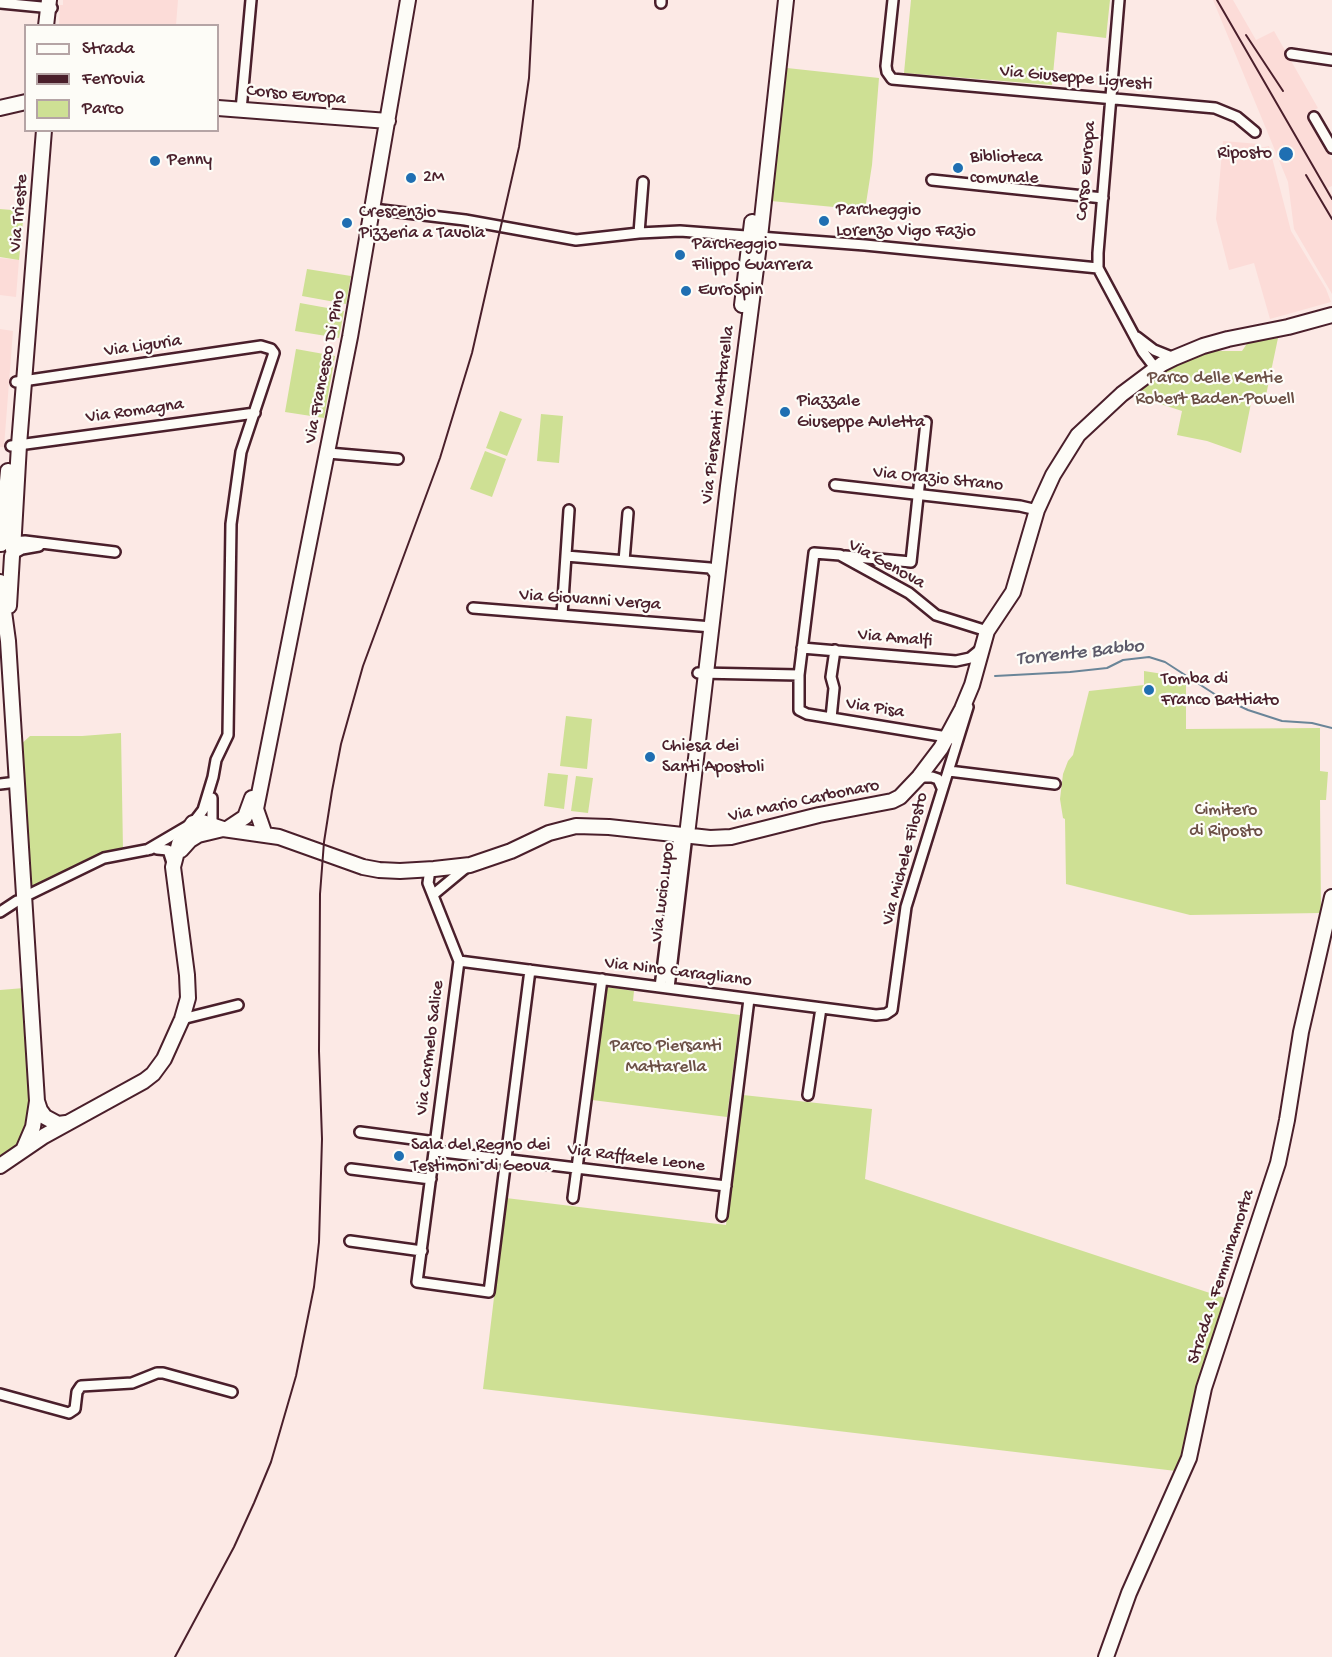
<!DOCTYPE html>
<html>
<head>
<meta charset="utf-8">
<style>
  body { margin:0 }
  #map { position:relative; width:1332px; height:1657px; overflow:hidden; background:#fce9e5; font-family:"Gochi Hand",sans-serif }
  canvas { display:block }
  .legend { position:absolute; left:24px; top:24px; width:195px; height:108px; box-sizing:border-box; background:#fdfcf7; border:2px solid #b5a4a5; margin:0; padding:8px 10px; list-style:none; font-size:18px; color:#4a1f2b }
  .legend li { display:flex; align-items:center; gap:12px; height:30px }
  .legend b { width:30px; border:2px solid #b5a4a5 }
</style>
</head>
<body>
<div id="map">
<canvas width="1332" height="1657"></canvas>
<ul class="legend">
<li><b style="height:8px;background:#fdfcf7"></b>Strada</li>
<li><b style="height:8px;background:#4a1f2b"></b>Ferrovia</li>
<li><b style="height:16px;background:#cee094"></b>Parco</li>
</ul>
</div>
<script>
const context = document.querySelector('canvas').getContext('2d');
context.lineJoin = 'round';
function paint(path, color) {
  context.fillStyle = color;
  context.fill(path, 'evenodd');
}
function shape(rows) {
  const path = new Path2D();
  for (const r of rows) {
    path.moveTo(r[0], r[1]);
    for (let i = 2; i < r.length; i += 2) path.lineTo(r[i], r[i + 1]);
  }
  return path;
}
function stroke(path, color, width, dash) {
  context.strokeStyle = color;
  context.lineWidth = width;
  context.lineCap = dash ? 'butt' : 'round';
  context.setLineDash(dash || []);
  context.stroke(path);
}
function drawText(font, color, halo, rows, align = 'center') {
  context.font = font + ' "Gochi Hand",sans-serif';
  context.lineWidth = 4.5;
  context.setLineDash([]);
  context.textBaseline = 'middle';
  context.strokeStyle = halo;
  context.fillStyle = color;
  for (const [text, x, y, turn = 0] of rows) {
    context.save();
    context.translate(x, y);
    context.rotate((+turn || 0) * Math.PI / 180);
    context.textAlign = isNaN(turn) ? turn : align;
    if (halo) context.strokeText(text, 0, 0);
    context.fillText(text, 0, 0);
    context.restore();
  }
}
paint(shape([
  [63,0,178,0,176,25,59,25,60,5,63,5],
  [1213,0,1233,0,1256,40,1274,31,1318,108,1306,115,1332,160,1332,186,1328,188,1332,195,1332,294,1294,229,1288,182],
  [1223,141,1259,144,1260,148,1269,146,1291,231,1326,289,1331,302,1270,319,1254,263,1229,270,1216,219],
  [0,258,19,260,16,297,0,295],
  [0,329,13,331,4,447,0,447]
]), '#fcdcd8');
paint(shape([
  [911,0,1110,0,1106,38,1057,32,1052,85,904,73],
  [787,68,879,78,872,165,865,210,771,201],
  [0,209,24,211,19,260,0,257],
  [307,269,351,276,346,304,302,296],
  [300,303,344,311,339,338,295,331],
  [1278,338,1265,400,1252,398,1241,453,1207,441,1177,435,1182,411,1130,394,1160,372,1193,356,1210,351,1242,351,1248,342],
  [296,349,335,356,324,418,285,412],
  [500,411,522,419,507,456,486,448],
  [541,414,563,416,559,463,537,461],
  [485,451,506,459,492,497,470,489],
  [1144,671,1163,674,1186,681,1186,729,1320,728,1320,771,1328,772,1326,800,1320,800,1321,913,1190,915,1066,884,1065,819,1063,818,1060,799,1063,774,1068,761,1073,755,1089,691,1144,685],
  [566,716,592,719,587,769,560,766],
  [121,733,123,850,87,860,29,889,18,747,30,736,82,736],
  [548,773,568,775,564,809,544,806],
  [576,776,593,778,588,813,571,811],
  [606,987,634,991,633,1001,740,1015,727,1117,592,1100],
  [24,988,32,1108,22,1143,0,1159,0,990],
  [743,1095,872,1109,865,1179,1225,1298,1194,1417,1176,1471,483,1389,506,1198,726,1225]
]), '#cee094');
stroke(shape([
  [995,676,1070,672,1107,668,1123,660,1149,657,1165,662,1216,695,1248,710,1282,721,1312,723,1332,728]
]), '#6a8598', 2);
const street = shape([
  [893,0,886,66,887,72,892,79,1215,108,1237,117,1255,132],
  [1119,0,1098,253,1098,268,1143,352,1156,369],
  [0,3,52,8],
  [661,3,661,0],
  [1291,54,1332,60],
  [241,110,251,0],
  [1314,117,1332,148],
  [932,180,1103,198],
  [373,209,465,220,576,240,639,233,680,231,865,245,1098,268],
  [639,233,643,182],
  [1137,337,1154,350,1174,358],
  [16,382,261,346,271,349,274,353,241,452,231,524,228,735,216,760,213,777,203,810,193,823,147,850],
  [11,446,255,413],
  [328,453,398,459],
  [835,485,1020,506,1037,510],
  [10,542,25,541,115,552],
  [13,554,22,549,39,546],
  [566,556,710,568,715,574,716,578],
  [845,556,911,562,926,422],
  [624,561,628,513],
  [473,608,712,627],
  [562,615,569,510],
  [802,648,956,661,970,658,981,649],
  [698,673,799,675],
  [831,718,834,688,831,677,835,650],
  [950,739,947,737,807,714,799,710,799,675,814,553,840,555,909,593,936,615,987,631],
  [949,771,1055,784],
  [919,777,932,777,938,779,942,788],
  [0,784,17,782],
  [211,828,212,824,212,798],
  [157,849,168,850,173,866],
  [430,870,428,883,459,961,417,1282,489,1292,530,970],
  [30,894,104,858,151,849],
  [434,894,469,865],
  [0,912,17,901],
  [459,961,876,1015,886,1014,892,1010,906,907,968,707],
  [660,987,679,834],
  [669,988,687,835],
  [182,1019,238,1005],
  [808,1095,821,1008],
  [360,1132,436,1142],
  [435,1151,726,1186],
  [351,1169,431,1179],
  [573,1198,602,979],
  [722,1216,749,999],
  [350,1241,422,1251],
  [0,1394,69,1413,75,1409,77,1392,81,1386,132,1383,157,1373,163,1373,232,1392]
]);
const secondary = shape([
  [46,26,49,0],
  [0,108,26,102],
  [218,108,388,121],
  [742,305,752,222],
  [1,544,8,471],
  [13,550,19,445,44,130],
  [0,582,8,641,37,1101,33,1127,24,1148],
  [9,606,12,556],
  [227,829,245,817,252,798],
  [265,835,256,809,350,337,408,0],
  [687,835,728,486,760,237,786,0],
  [181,850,190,840,198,835,223,829],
  [37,1101,40,1110,45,1117,58,1124,66,1123],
  [0,1166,44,1136,144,1081,153,1074,164,1059,182,1019,188,998,187,975,173,867,179,844,193,823,202,822,223,829,279,837,363,867,379,870,400,871,434,869,470,865,511,851,549,833,576,826,609,827,710,838,731,837,819,815,892,801,900,797,919,777,941,748,962,709,972,685,987,631,1013,592,1037,510,1053,475,1078,435,1122,394,1162,364,1174,358,1203,346,1228,339,1288,327,1332,315],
  [1106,1657,1129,1593,1189,1458,1204,1388,1278,1163,1287,1120,1301,1032,1332,897]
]);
stroke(street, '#4a1f2b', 14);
stroke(secondary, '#4a1f2b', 18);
stroke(street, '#fdfcf7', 9);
stroke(secondary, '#fdfcf7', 14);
stroke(shape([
  [1217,0,1332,199],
  [1246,35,1283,91],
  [1306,175,1332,219],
  [175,1657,234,1547,254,1503,271,1462,296,1376,314,1287,319,1242,322,1139,319,1051,320,894,324,842,332,791,341,744,363,666,440,458,472,353,519,147,529,78,533,0]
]), '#4a1f2b', 2);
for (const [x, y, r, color] of [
  [1286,154,8,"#1f6fb2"],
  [155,161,6,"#1f6fb2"],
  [958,168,6,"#1f6fb2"],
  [411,178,6,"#1f6fb2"],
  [824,221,6,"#1f6fb2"],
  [347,223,6,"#1f6fb2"],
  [680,255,6,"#1f6fb2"],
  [686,291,6,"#1f6fb2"],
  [785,412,6,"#1f6fb2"],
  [1149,690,6,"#1f6fb2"],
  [650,757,6,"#1f6fb2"],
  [399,1156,6,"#1f6fb2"]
]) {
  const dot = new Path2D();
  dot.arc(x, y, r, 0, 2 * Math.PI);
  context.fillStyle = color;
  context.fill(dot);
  stroke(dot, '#fdfcf7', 2);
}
drawText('18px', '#4a1f2b', '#fdfcf7', [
  ["Via Giuseppe Ligresti",1076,79,5],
  ["Corso Europa",296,96,5],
  ["Corso Europa",1087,171,-85],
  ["Via Trieste",20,213,-85],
  ["Via Liguria",143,347,-8],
  ["Via Francesco Di Pino",326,367,-79],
  ["Via Romagna",135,412,-8],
  ["Via Piersanti Mattarella",719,415,-83],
  ["Via Orazio Strano",938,480,6],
  ["Via Genova",886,565,29],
  ["Via Giovanni Verga",590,601,4],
  ["Via Amalfi",895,639,5],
  ["Via Pisa",875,709,9],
  ["Via Mario Carbonaro",804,802,-12],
  ["Via Michele Filosto",906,859,-75],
  ["Via Lucio Lupo",664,892,-83],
  ["Via Nino Caragliano",678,973,7],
  ["Via Carmelo Salice",431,1048,-83],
  ["Via Raffaele Leone",636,1159,7],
  ["Strada 4 Femminamorta",1222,1277,-72]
]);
drawText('18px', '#4a1f2b', '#fdfcf7', [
  ["Riposto",1272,154,"right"],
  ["Biblioteca",970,158],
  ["comunale",970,179],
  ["Penny",167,161],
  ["2M",423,178],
  ["Parcheggio",836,211],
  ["Lorenzo Vigo Fazio",836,232],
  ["Crescenzio",359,213],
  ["Pizzeria a Tavola",359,234],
  ["Parcheggio",692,245],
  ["Filippo Guarrera",692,266],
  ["EuroSpin",698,291],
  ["Piazzale",797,402],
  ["Giuseppe Auletta",797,423],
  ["Tomba di",1161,680],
  ["Franco Battiato",1161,701],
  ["Chiesa dei",662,747],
  ["Santi Apostoli",662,768],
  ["Sala del Regno dei",411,1146],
  ["Testimoni di Geova",411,1167]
], 'left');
drawText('18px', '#6b4f45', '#fdfcf7', [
  ["Parco delle Kentie",1215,379],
  ["Robert Baden-Powell",1215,400],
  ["Cimitero",1226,811],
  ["di Riposto",1226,832],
  ["Parco Piersanti",666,1047],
  ["Mattarella",666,1068]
]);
drawText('italic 20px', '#5d5a6a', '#fdfcf7', [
  ["Torrente Babbo",1080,654,-6]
]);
</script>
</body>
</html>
